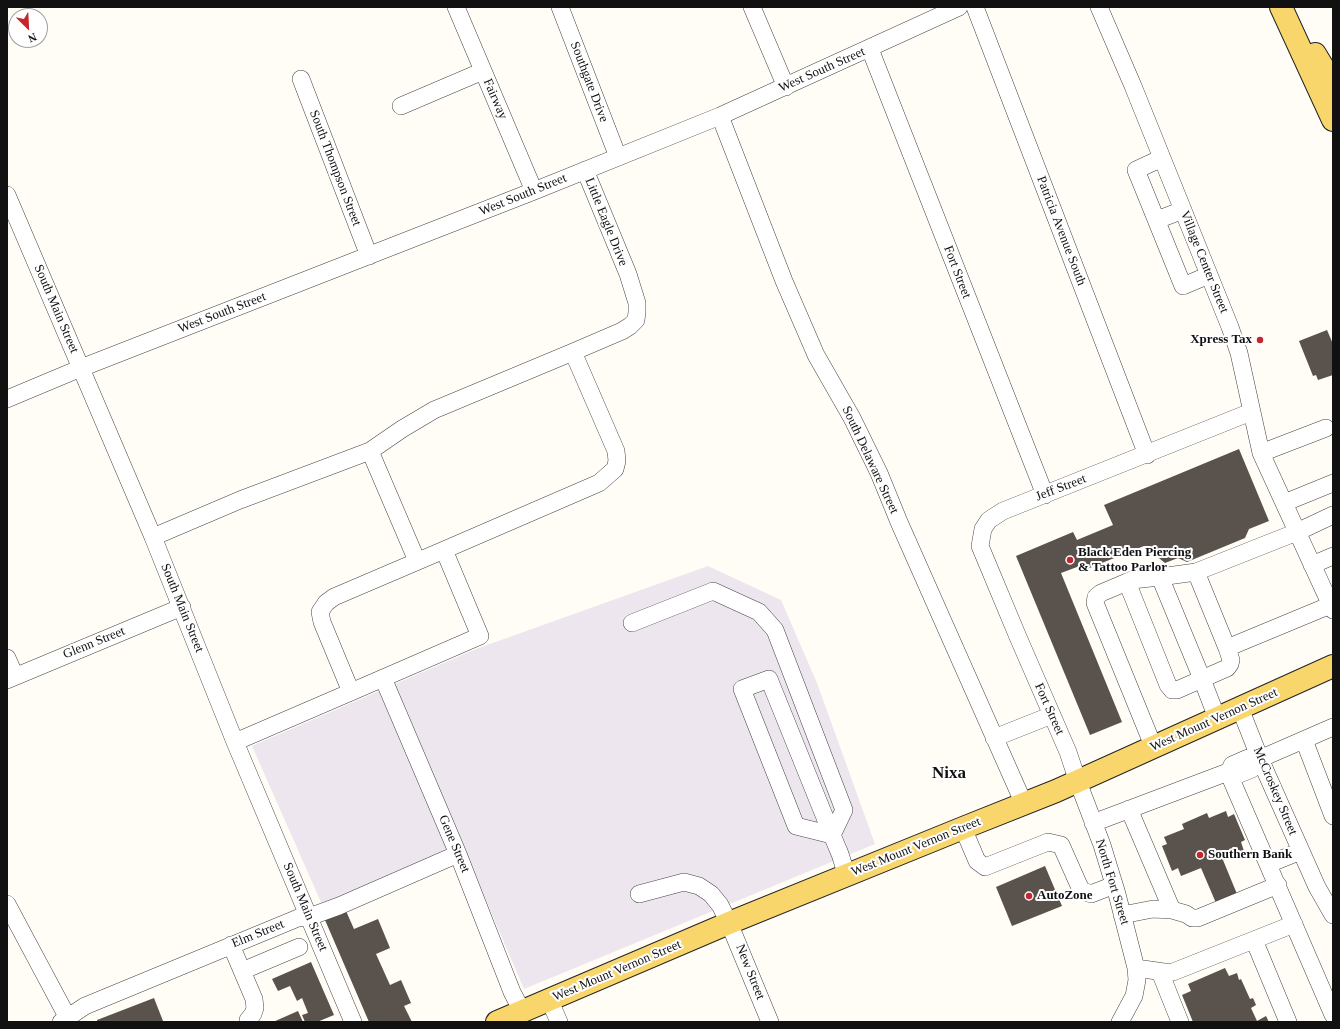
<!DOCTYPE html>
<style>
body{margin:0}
#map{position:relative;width:1340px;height:1029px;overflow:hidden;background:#fffdf5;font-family:"Times New Roman",serif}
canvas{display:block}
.frame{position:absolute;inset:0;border:8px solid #111;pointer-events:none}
.north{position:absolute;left:8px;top:8px;width:40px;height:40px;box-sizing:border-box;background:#fff;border:1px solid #a0a0a0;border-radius:50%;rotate:156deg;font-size:11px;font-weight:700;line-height:16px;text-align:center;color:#111}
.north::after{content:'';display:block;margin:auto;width:14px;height:18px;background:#c4262e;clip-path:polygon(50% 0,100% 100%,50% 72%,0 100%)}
</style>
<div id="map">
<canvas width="1340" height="1029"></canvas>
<div class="frame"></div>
<div class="north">N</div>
</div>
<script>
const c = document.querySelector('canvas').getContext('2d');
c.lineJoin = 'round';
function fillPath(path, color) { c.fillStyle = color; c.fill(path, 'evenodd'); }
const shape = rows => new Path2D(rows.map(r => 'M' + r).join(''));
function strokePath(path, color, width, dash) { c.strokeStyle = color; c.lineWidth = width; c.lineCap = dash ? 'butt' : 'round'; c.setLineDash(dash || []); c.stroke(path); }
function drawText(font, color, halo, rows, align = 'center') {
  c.font = font + ' "Times New Roman",serif'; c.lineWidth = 4; c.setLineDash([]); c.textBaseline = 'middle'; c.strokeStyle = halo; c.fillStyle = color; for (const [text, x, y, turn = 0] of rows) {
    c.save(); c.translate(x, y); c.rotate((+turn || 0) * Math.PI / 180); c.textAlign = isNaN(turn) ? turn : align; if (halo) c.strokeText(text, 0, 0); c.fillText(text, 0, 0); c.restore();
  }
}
fillPath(shape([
 [708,566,781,600,817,683,875,844,524,989,464,849,324,909,252,746,476,649]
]), '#eee6ef');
fillPath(shape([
 [1327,330,1333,344,1333,375,1318,380,1316,375,1313,376,1299,341],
 [1239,449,1269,521,1249,529,1245,538,1187,562,1178,558,1165,563,1144,546,1087,569,1085,564,1061,573,1122,722,1090,735,1016,556,1073,532,1077,540,1113,525,1104,505],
 [1226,811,1228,817,1234,814,1245,840,1241,842,1244,851,1223,860,1237,894,1216,903,1201,868,1181,876,1178,868,1172,871,1162,846,1167,844,1164,837,1184,829,1182,824,1207,813,1209,818],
 [1045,866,1062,906,1012,926,996,887],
 [346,911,354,929,378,919,390,948,376,954,390,985,401,980,411,1003,404,1006,412,1022,369,1022,325,920],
 [311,962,334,1015,317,1022,305,1022,302,1015,308,1013,302,998,297,1001,290,986,278,991,272,979],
 [1225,968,1229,976,1237,973,1239,980,1241,979,1250,999,1253,998,1256,1005,1251,1008,1257,1021,1266,1016,1269,1022,1193,1022,1182,995,1191,991,1188,984],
 [154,998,163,1021,97,1022,97,1020],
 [298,1011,303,1022,273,1022]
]), '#5a524d');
const minor = shape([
 [456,7,534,191],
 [560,7,618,157],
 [752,7,786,87],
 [975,7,1147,455],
 [1099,7,1133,86,1230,327,1239,353,1261,453,1333,610],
 [870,49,1045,495],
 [301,79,369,256],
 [401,106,483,71],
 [720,116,784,281,816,355,852,418,879,473,899,522,1024,804],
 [1162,158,1136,170,1183,286,1209,275],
 [7,195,153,537,235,742,353,1022],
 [1157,220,1183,210],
 [7,399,81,368,534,191,720,116,959,7],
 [370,451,417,561],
 [1261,453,1326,428],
 [1284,503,1333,483],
 [1333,515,1297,532,1196,572,1227,648,1333,604],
 [153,537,240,500,370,451,402,429,434,410,573,352],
 [1312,565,1333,556],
 [1160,577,1196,572],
 [1127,582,1132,580,1160,577,1202,679,1227,668,1230,664,1231,660,1227,648],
 [632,623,713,591,759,612,775,630,844,810,832,835],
 [7,658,15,676],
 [383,678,458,854,512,992,522,1011],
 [7,680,182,607],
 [351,692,480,636,444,550,599,483,615,469,617,461,616,451,573,352,622,331,630,326,636,320,637,312,637,303,628,274,585,170],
 [1240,708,1260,759,1301,851,1317,887,1333,915],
 [994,738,1052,715],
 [1304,740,1333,816],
 [235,742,351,692,322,622,320,612,326,603,334,597,444,550],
 [1154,748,1095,603,1096,597,1101,593,1127,582,1168,685,1172,690,1177,690,1202,679,1217,718],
 [1255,761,1333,727],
 [1228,772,1333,1015],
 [1129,809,1172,910],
 [1093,823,1228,772,1230,770,1232,765,1248,758,1255,761,1252,769,1237,775,1230,770],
 [963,828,977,861,985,867,1048,842,1061,845,1081,890,1091,894,1114,885],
 [832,835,796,826,742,689,769,679,832,835,840,854,847,876],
 [1269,864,1301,851],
 [639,894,684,882,699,886,711,894,720,905,729,923,770,1022],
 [7,904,70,1022],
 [1122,915,1153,909,1172,910,1186,914,1192,918,1198,918,1278,885],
 [1254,940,1288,1022],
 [231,945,254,999,255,1008,253,1014,248,1020,248,1022],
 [1136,968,1164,972,1173,972,1294,924],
 [242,971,299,947],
 [1160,972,1180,1022],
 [549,999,559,1022],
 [61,1022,85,1006,298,918,309,917,339,906,458,854],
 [1120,1022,1134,996,1137,980,1136,968,1117,894,1102,845,1078,782,1068,752,1018,637,980,546,983,529,989,520,1003,511,1251,412]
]);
const major = shape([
 [1281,7,1333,120],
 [1315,54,1333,84],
 [497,1022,729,923,963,828,1056,791,1333,666]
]);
strokePath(minor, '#444', 18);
strokePath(major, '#222', 24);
strokePath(minor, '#fff', 17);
strokePath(major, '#f9d66b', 22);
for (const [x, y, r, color] of [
 [1260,340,4,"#c4262e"],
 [1070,560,4,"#c4262e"],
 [1200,855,4,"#c4262e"],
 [1029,896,4,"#c4262e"]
]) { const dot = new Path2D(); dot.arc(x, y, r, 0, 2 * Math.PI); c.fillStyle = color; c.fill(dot); strokePath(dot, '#fff', 1.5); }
drawText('13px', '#111', '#fff', [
 ["West South Street",822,70,-24],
 ["Southgate Drive",589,82,69],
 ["Fairway",495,99,67],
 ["South Thompson Street",335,168,69],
 ["West South Street",523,195,-22],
 ["Little Eagle Drive",606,222,68],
 ["Patricia Avenue South",1061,231,69],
 ["Village Center Street",1204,262,68],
 ["Fort Street",957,272,69],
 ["South Main Street",56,309,67],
 ["West South Street",222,313,-21],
 ["South Delaware Street",870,460,65],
 ["Jeff Street",1061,488,-21],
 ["South Main Street",182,608,68],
 ["Glenn Street",94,643,-22],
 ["Fort Street",1049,709,66],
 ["West Mount Vernon Street",1214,720,-24],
 ["McCroskey Street",1275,791,67],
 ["Gene Street",454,844,67],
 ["West Mount Vernon Street",916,847,-22],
 ["North Fort Street",1112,882,73],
 ["South Main Street",305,907,67],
 ["Elm Street",258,934,-22],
 ["West Mount Vernon Street",617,971,-23],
 ["New Street",750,972,68]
]);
drawText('bold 13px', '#111', '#fff', [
 ["Xpress Tax",1252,340,"right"],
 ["Black Eden Piercing",1078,553],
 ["& Tattoo Parlor",1078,568],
 ["Southern Bank",1208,855],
 ["AutoZone",1037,896]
], 'left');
drawText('bold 17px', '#111', '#fff', [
 ["Nixa",949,774]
]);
</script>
